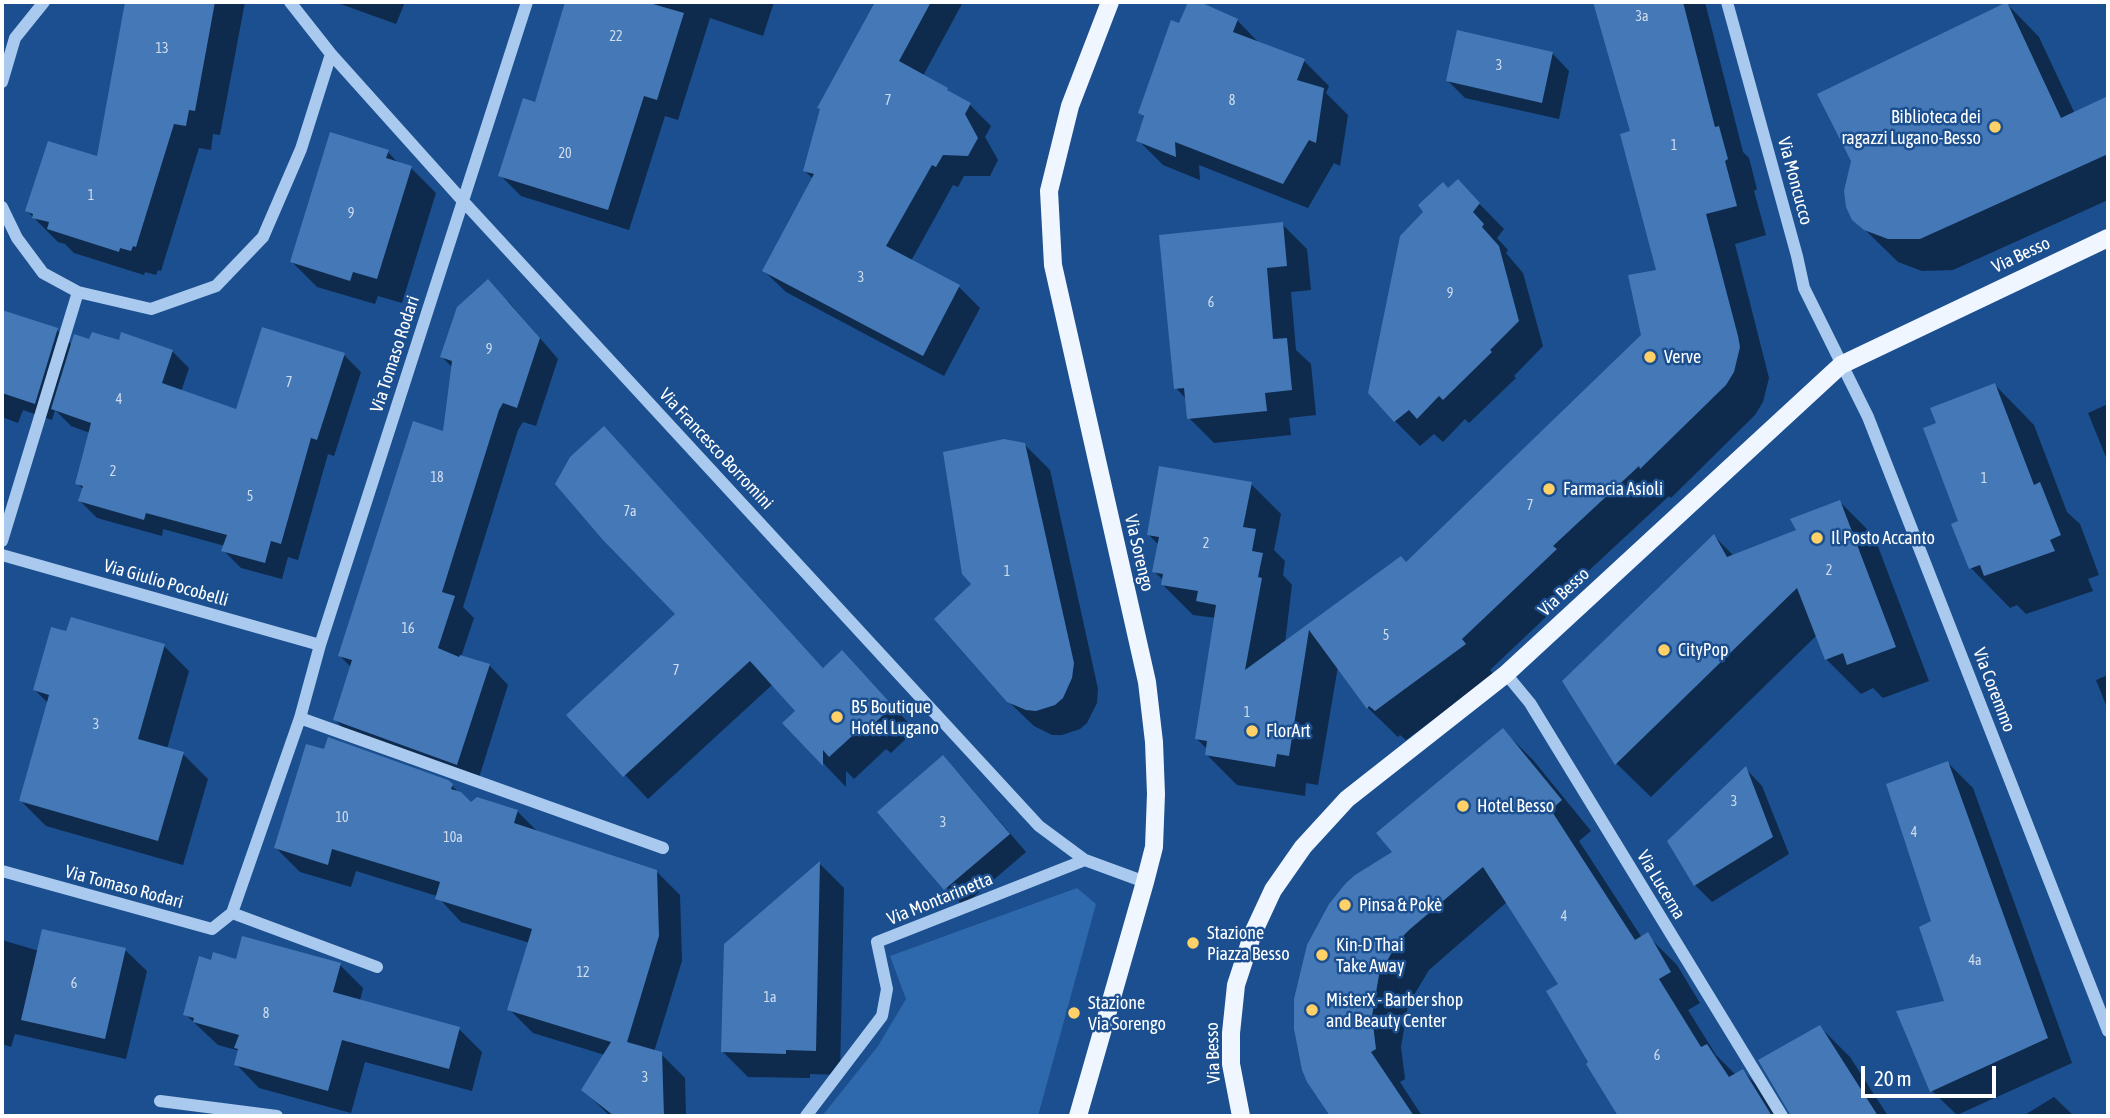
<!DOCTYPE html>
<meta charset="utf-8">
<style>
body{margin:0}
#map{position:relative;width:2110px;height:1118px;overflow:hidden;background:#1b4f8f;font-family:"Asap Condensed",sans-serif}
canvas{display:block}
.frame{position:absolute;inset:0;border:4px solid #fff;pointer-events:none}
.scale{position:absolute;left:1861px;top:1066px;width:135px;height:32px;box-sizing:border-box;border:4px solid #fff;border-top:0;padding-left:9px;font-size:21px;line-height:24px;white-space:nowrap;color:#fff;-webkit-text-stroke:5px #1b4f8f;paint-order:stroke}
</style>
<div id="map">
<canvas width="2110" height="1118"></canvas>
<div class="frame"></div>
<div class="scale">20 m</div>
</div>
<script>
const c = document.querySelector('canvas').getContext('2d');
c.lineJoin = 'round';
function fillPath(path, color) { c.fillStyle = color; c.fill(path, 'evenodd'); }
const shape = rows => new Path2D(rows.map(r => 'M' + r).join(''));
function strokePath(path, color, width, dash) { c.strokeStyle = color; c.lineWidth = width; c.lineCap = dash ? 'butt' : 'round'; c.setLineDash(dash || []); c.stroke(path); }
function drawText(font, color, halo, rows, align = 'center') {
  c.font = font + ' "Asap Condensed",sans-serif'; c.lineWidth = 5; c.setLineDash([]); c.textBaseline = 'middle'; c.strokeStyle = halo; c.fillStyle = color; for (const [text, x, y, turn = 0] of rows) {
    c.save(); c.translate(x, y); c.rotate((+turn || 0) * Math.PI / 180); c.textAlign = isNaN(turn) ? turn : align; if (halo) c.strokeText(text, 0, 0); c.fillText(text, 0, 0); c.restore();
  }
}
fillPath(shape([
 [1077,888,1096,904,1038,1116,822,1116,878,1046,906,999,890,956]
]), '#2e69ad');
fillPath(shape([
 [127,2,245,2,220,135,213,134,211,150,199,148,161,271,158,270,156,275,145,272,144,275,74,253,65,244,58,242,27,211,98,158],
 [335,2,405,2,396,24],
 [567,2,774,2,763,36,710,18,678,120,665,116,629,230,521,196,500,175,536,104],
 [877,2,963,2,923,76,970,105,991,126,985,137,998,160,990,176,964,176,958,187,953,185,911,261,959,287,980,308,944,376,786,292,764,271,813,179,805,171,845,63],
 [1190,2,1195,2,1237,20,1260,44,1304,61,1329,86,1326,93,1348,115,1340,166,1334,163,1308,208,1199,165,1200,180,1163,165,1138,140,1145,118,1140,113],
 [1596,2,1705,2,1743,152,1749,158,1757,189,1754,191,1766,235,1735,244,1769,378,1763,402,1755,415,1671,498,1669,496,1582,577,1585,580,1490,670,1494,675,1406,740,1400,735,1398,737,1368,708,1338,666,1318,785,1306,783,1305,796,1237,785,1207,755,1208,750,1197,739,1216,618,1193,615,1163,585,1164,581,1154,571,1159,545,1149,535,1251,484,1281,514,1274,550,1285,561,1283,575,1292,585,1285,643,1407,563,1643,335,1658,271,1632,132],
 [2007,4,2039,37,2075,114,2108,98,2108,200,1953,270,1922,271,1898,262,1854,219],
 [1552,53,1569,71,1559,119,1465,98,1448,81],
 [388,152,400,165,411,168,436,193,402,303,378,296,375,304,317,287,292,262],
 [1458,182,1504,229,1497,238,1508,250,1506,253,1523,273,1543,346,1514,376,1516,378,1469,423,1465,419,1443,442,1434,434,1420,446,1395,421,1449,190],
 [1282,224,1307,249,1311,290,1291,292,1296,350,1311,364,1316,415,1289,418,1291,435,1214,443,1189,418,1187,400,1176,388],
 [508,301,558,359,536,426,523,422,518,430,463,607,474,618,461,657,489,665,508,685,477,784,355,740,335,720,351,667,340,656,445,433,453,368,442,357],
 [2,311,57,330,73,346,90,341,120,342,172,351,189,368,181,392,237,411,344,355,361,372,334,456,328,454,298,560,288,557,282,579,241,568,223,550,225,546,163,529,162,536,97,518,80,501,83,489,77,483,90,433,71,426,55,410,52,420,23,410,18,423,2,417],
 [1995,385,2034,425,2067,512,2080,524,2099,575,2088,579,2093,591,2026,614,2017,605,2010,608,1971,568,1938,424],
 [2108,404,2108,462,2088,413],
 [1024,444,1050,470,1098,689,1097,703,1087,723,1080,729,1062,735,1052,735,1034,726,1008,701,974,585],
 [627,452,824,669,865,676,915,730,891,753,886,749,854,779,846,771,846,787,785,723,797,711,773,684,648,799,568,715,677,614],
 [1840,502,1874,536,1929,681,1883,698,1873,688,1861,694,1826,659,1817,635,1651,797,1617,764,1565,681,1714,536,1734,556,1798,531],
 [164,646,189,671,167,749,183,754,208,779,183,865,46,826,21,801,48,703,35,690],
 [2108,675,2108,710,2096,680],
 [1503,730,1533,760,1591,831,1579,841,1642,938,1647,935,1677,965,1700,1003,1688,1010,1716,1055,1736,1075,1743,1071,1772,1101,1782,1116,1621,1116,1588,1064,1591,1063,1560,984,1507,902,1429,970,1408,1005,1401,1047,1405,1079,1400,1082,1420,1113,1426,1116,1333,1116,1309,1081,1395,853],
 [1948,763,1973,788,2072,1063,1957,1115,1932,1091,1947,1002,1933,922],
 [1746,769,1762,786,1789,854,1712,902,1695,885],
 [960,775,1026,852,963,906,879,812],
 [448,782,471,804,517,811,539,833,656,871,680,895,682,961,654,1052,661,1054,685,1078,686,1116,610,1116,583,1090,605,1055,533,1033,509,1009,530,943,461,922,437,896,356,871,351,887,300,872,276,848],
 [820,864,844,888,840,1075,810,1074,810,1078,748,1077,723,1052,726,945],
 [2,940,39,951,125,950,147,971,126,1059,15,1034,11,1047,2,1044],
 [237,961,340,965,363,988,360,1001,459,1029,482,1052,472,1091,365,1062,351,1113,259,1088,236,1064,240,1051,218,1045,185,1014,212,962],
 [1820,1027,1850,1057,1888,1116,1792,1116],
 [2054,1097,2074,1116,2023,1116]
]), '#0007');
fillPath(shape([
 [125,2,215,2,195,111,189,110,186,126,174,124,136,247,133,246,131,251,120,248,119,252,47,229,49,222,32,218,33,214,25,211,48,141,97,156],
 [565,2,646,2,684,13,657,100,644,96,608,210,498,176,523,98,535,102],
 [875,2,931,2,899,61,948,88,947,90,971,103,965,114,978,138,968,156,943,155,936,167,932,165,886,246,960,285,923,356,762,271,814,174,803,171,820,109,817,108],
 [1188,2,1200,2,1238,19,1233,32,1305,59,1297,80,1324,88,1316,143,1309,140,1283,184,1175,142,1176,157,1136,141,1144,116,1138,113,1171,20,1179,23],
 [1593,2,1683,2,1715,127,1719,126,1728,159,1725,161,1737,206,1706,214,1738,336,1740,347,1734,372,1726,385,1640,469,1639,466,1553,546,1557,549,1462,639,1466,644,1375,711,1369,706,1367,709,1309,630,1289,756,1277,754,1275,767,1205,755,1207,741,1195,739,1216,605,1196,601,1198,591,1161,585,1163,574,1152,572,1159,537,1147,535,1159,466,1252,482,1243,527,1256,529,1252,551,1263,553,1258,577,1262,578,1245,670,1401,556,1406,562,1641,335,1628,275,1656,270,1620,134,1630,131],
 [2007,2,2061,118,2108,96,2108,154,1920,239,1888,239,1864,230,1852,220,1846,207,1844,191,1851,161,1817,94],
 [1457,30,1553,52,1542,103,1446,81],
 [330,132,389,150,386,158,412,166,377,279,353,272,350,281,290,262],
 [1458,179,1480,203,1473,212,1484,224,1482,227,1499,246,1519,321,1490,350,1492,352,1443,400,1439,396,1417,419,1409,410,1394,422,1368,393,1400,236,1423,212,1418,205,1443,182,1448,188],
 [1283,222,1287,266,1267,268,1273,339,1287,338,1292,390,1265,393,1267,411,1187,419,1184,388,1174,389,1159,235],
 [488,279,540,338,517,408,503,403,499,410,442,592,455,596,438,648,459,657,460,655,490,664,457,765,333,720,352,660,338,656,413,421,443,431,452,361,440,357,457,307],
 [2,310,58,328,35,404,2,393],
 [262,327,345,353,317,440,311,438,281,544,271,541,265,563,221,551,227,535,146,513,144,520,78,501,83,486,75,484,91,423,51,409,74,334,89,339,92,332,119,340,121,332,173,350,162,383,236,409],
 [1995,383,2034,485,2040,482,2061,535,2050,540,2055,551,1984,576,1980,565,1969,569,1951,524,1958,521,1923,428,1936,423,1930,408],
 [604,426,823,668,842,650,893,706,866,731,862,727,829,757,823,750,823,766,782,723,795,711,750,661,623,777,566,715,675,614,603,540,555,484,570,457],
 [1004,439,1025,443,1074,663,1072,678,1063,698,1055,705,1036,711,1026,710,1007,702,934,619,971,584,962,574,943,452],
 [1840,500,1896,647,1847,665,1843,653,1825,660,1797,588,1615,765,1562,681,1714,534,1727,557,1796,530,1790,519],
 [71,617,165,644,138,739,184,752,158,841,19,801,49,695,33,690,51,627,66,631],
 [1503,728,1562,800,1551,810,1635,940,1648,932,1671,972,1659,979,1701,1047,1707,1044,1729,1077,1743,1069,1772,1116,1618,1116,1586,1064,1588,1062,1546,991,1558,984,1483,867,1409,930,1399,940,1379,975,1372,1016,1376,1049,1371,1052,1414,1116,1330,1116,1307,1082,1302,1070,1294,1029,1294,999,1307,945,1329,904,1346,883,1355,875,1392,852,1376,833],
 [328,737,448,780,453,784,451,789,461,792,471,802,477,797,518,810,514,823,657,870,659,936,627,1042,662,1052,664,1116,614,1116,581,1090,611,1042,507,1010,532,929,435,899,440,882,332,849,328,865,274,848,306,744,324,749],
 [943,755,1010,834,944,890,877,812],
 [1948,761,2048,1038,1930,1092,1896,1011,1944,1001,1919,927,1931,921,1886,784],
 [1746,766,1773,837,1694,886,1667,841],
 [820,861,816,1051,786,1050,786,1054,721,1052,724,944],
 [42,929,126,948,105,1039,21,1020],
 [242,936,341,963,333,992,460,1027,449,1069,342,1040,328,1091,234,1065,238,1049,234,1048,239,1035,193,1022,194,1018,183,1015,199,956,211,960,213,952,236,959],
 [1820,1025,1878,1116,1791,1116,1758,1060]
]), '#4478b7');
strokePath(shape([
 [290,2,331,54,462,200,1039,826,1085,860,1145,882],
 [1727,2,1797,256,1804,288,1868,417,2108,1031],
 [2,82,15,38,44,2],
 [2,207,17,238,43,273,78,292,151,309,216,286,263,237,301,149,331,54],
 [2,541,78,292],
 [2,555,320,645],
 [1506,674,1530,703,1782,1116],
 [300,718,663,848],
 [2,871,212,929,232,913,300,718,320,645,527,2],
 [232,913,377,967],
 [160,1101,277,1116],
 [806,1116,882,1016,887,989,877,942,1085,860]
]), '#a9c9ee', 12);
strokePath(shape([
 [1078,1116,1145,882,1154,847,1156,794,1154,742,1147,682,1053,265,1049,191,1070,106,1110,2],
 [1241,1116,1231,1064,1231,1033,1236,985,1253,933,1273,890,1303,847,1347,799,1506,674,1841,365,2108,238]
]), '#f0f6ff', 18);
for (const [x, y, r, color] of [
 [1995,127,7,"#ffd166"],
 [1650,357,7,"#ffd166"],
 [1549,489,7,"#ffd166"],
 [1817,538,7,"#ffd166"],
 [1664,650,7,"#ffd166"],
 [837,717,7,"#ffd166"],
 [1252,731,7,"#ffd166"],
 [1463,806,7,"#ffd166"],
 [1345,905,7,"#ffd166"],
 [1193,943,7,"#ffd166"],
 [1322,955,7,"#ffd166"],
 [1312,1010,7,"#ffd166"],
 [1074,1013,7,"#ffd166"]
]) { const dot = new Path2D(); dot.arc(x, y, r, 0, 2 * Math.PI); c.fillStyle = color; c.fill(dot); strokePath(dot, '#1b4f8f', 2.5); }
drawText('14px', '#d0dded', null, [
 ["3a",1642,17],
 ["22",616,37],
 ["13",162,49],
 ["3",1499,66],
 ["7",888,101],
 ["8",1232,101],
 ["1",1674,146],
 ["20",565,154],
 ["1",91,196],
 ["9",351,214],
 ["3",861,278],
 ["9",1450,294],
 ["6",1211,303],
 ["9",489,350],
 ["7",289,383],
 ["4",119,400],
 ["2",113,472],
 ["18",437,478],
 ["1",1984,479],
 ["5",250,497],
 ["7",1530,506],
 ["7a",630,512],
 ["2",1206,544],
 ["2",1829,571],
 ["1",1007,572],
 ["16",408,629],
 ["5",1386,636],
 ["7",676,671],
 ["1",1247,713],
 ["3",96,725],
 ["3",1734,802],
 ["10",342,818],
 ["3",943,823],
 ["4",1914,833],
 ["10a",453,838],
 ["4",1564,917],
 ["4a",1975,961],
 ["12",583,973],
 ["6",74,984],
 ["1a",770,998],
 ["8",266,1014],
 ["6",1657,1056],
 ["3",645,1078]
]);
drawText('18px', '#fff', '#1b4f8f', [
 ["Biblioteca dei",1981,117,"right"],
 ["ragazzi Lugano-Besso",1981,138,"right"],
 ["Verve",1664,357],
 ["Farmacia Asioli",1563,489],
 ["Il Posto Accanto",1831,538],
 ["CityPop",1678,650],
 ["B5 Boutique",851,707],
 ["Hotel Lugano",851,728],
 ["FlorArt",1266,731],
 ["Hotel Besso",1477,806],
 ["Pinsa & Pokè",1359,905],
 ["Stazione",1207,933],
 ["Piazza Besso",1207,954],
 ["Kin-D Thai",1336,945],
 ["Take Away",1336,966],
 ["MisterX - Barber shop",1326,1000],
 ["and Beauty Center",1326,1021],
 ["Stazione",1088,1003],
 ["Via Sorengo",1088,1024]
], 'left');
drawText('18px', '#fff', '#1b4f8f', [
 ["Via Moncucco",1795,181,75],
 ["Via Besso",2021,255,-25],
 ["Via Tomaso Rodari",395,354,-72],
 ["Via Francesco Borromini",716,449,47],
 ["Via Sorengo",1139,553,77],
 ["Via Giulio Pocobelli",166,583,16],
 ["Via Besso",1564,592,-43],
 ["Via Coremmo",1994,690,69],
 ["Via Lucerna",1661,885,59],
 ["Via Tomaso Rodari",124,887,15],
 ["Via Montarinetta",940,899,-22],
 ["Via Besso",1213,1053,-92]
]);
</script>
